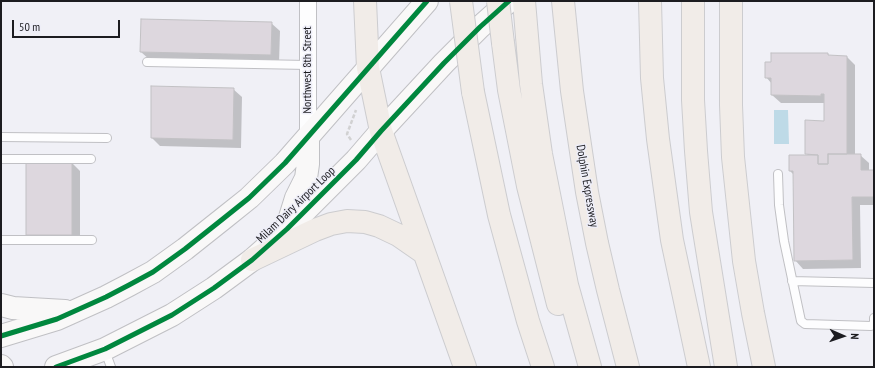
<!DOCTYPE html>
<style>
body{margin:0}
#map{position:relative;width:875px;height:368px;overflow:hidden;background:#f0f0f6;font-family:"PT Sans Narrow",sans-serif}
canvas{display:block}
.frame{position:absolute;inset:0;border:2px solid #1c1c20;pointer-events:none}
.north{position:absolute;left:823px;top:316px;width:40px;height:40px;-webkit-text-stroke:3px #eeeef8;paint-order:stroke;rotate:92deg;font-size:11px;font-weight:700;line-height:16px;text-align:center;color:#1c1c20}
.north::after{content:'';display:block;margin:auto;width:14px;height:18px;background:#1c1c20;clip-path:polygon(50% 0,100% 100%,50% 72%,0 100%)}
.scale{position:absolute;left:12px;top:20px;width:108px;height:18px;box-sizing:border-box;border:2px solid #1c1c20;border-top:0;padding-left:5px;font-size:12px;line-height:14px;white-space:nowrap;color:#1c1c20;-webkit-text-stroke:3px #eeeef8;paint-order:stroke}
</style>
<div id="map">
<canvas width="875" height="368"></canvas>
<div class="frame"></div>
<div class="north">N</div>
<div class="scale">50 m</div>
</div>
<script>
const c = document.querySelector('canvas').getContext('2d');
c.lineJoin = 'round';
function fillPath(path, color) { c.fillStyle = color; c.fill(path, 'evenodd'); }
const shape = rows => new Path2D(rows.map(r => 'M' + r).join(''));
function strokePath(path, color, width, dash) { c.strokeStyle = color; c.lineWidth = width; c.lineCap = dash ? 'butt' : 'round'; c.setLineDash(dash || []); c.stroke(path); }
function drawText(font, color, halo, rows, align = 'center') {
  c.font = font + ' "PT Sans Narrow",sans-serif'; c.lineWidth = 3; c.setLineDash([]); c.textBaseline = 'middle'; c.strokeStyle = halo; c.fillStyle = color; for (const [text, x, y, turn = 0] of rows) {
    c.save(); c.translate(x, y); c.rotate((+turn || 0) * Math.PI / 180); c.textAlign = isNaN(turn) ? turn : align; if (halo) c.strokeText(text, 0, 0); c.fillText(text, 0, 0); c.restore();
  }
}
fillPath(shape([
 [774,110,788,110,789,144,774,144]
]), '#bedae7');
fillPath(shape([
 [142,20,271,23,280,31,279,63,150,60,141,52],
 [828,54,830,57,847,57,855,65,855,155,860,155,869,163,869,171,874,171,874,205,860,205,861,268,803,269,795,260,794,175,790,171,809,156,806,153,825,122,825,103,781,103,772,95,772,84,766,77,772,63],
 [233,89,242,97,241,148,160,146,152,138],
 [72,163,80,171,80,243,36,242,27,234]
]), '#0003');
const building = shape([
 [141,19,272,22,271,55,140,52,141,19],
 [771,53,828,53,828,55,847,56,847,154,828,154,828,164,818,164,818,155,805,154,805,120,824,121,824,94,821,94,821,96,771,95,771,78,765,78,765,62,771,62,771,53],
 [151,86,234,88,233,140,151,138,151,86],
 [828,154,861,154,861,170,874,170,874,197,852,197,853,260,794,261,793,171,789,171,789,155,818,155,818,164,828,164,828,154],
 [26,161,72,162,72,235,26,235,26,161]
]);
fillPath(building, '#ddd7de');
strokePath(building, '#c2c1c4', 1);
const service = shape([
 [147,62,308,65],
 [1,137,107,138],
 [1,159,91,159],
 [778,174,779,205,784,241,801,321,805,324,871,326,874,323,874,318],
 [1,240,92,240],
 [792,281,874,283],
 [105,351,111,367]
]);
const minor = shape([
 [308,1,308,138]
]);
const secondary = shape([
 [287,227,296,198,306,178,308,164,308,138],
 [1,305,13,308,65,311],
 [1,336,57,319,106,297,129,285,153,272,185,249,224,218,249,198,285,163,427,1],
 [1,366,2,367],
 [56,367,105,349,172,315,214,288,252,260,287,229,356,160,381,131,444,63,480,27,509,1]
]);
const motorway = shape([
 [365,1,368,68,381,131,465,367],
 [524,1,531,84,541,154,567,285,590,367],
 [563,1,572,91,587,192,597,243,608,290,628,367],
 [650,1,652,78,658,139,672,240,699,367],
 [693,1,693,100,696,151,701,212,726,367],
 [731,1,731,105,733,157,744,261,753,313,764,367],
 [503,43,509,90,528,186,558,304],
 [473,92,499,215,528,321,543,367],
 [252,260,315,230,331,224,347,221,365,222,379,226,398,235,424,253]
]);
strokePath(service, '#c0c0c4', 10);
strokePath(minor, '#c0c0c4', 18);
strokePath(secondary, '#c0c0c4', 24);
strokePath(motorway, '#cccccf', 24);
strokePath(shape([
 [351,140,347,134,356,110]
]), '#d1d1d2', 2.5, [4, 2]);
strokePath(service, '#fdfdfe', 8);
strokePath(minor, '#fdfdfe', 16);
strokePath(secondary, '#f9f8f8', 22);
strokePath(motorway, '#f1ece8', 22);
const motorwayBridge = shape([
 [461,1,473,92],
 [498,1,503,43]
]);
strokePath(motorwayBridge, '#cccccf', 24, []);
strokePath(motorwayBridge, '#f1ece8', 22);
strokePath(shape([
 [1,336,57,319,106,297,129,285,153,272,185,249,224,218,249,198,285,163,427,1],
 [56,367,105,349,172,315,214,288,252,260,287,229,356,160,381,131,444,63,480,27,509,1]
]), '#00873e', 5);
drawText('12px', '#1c1c20', '#eeeef8', [
 ["Northwest 8th Street",308,70,-90],
 ["Dolphin Expressway",587,186,80],
 ["Milam Dairy Airport Loop",296,205,-44]
]);
</script>
